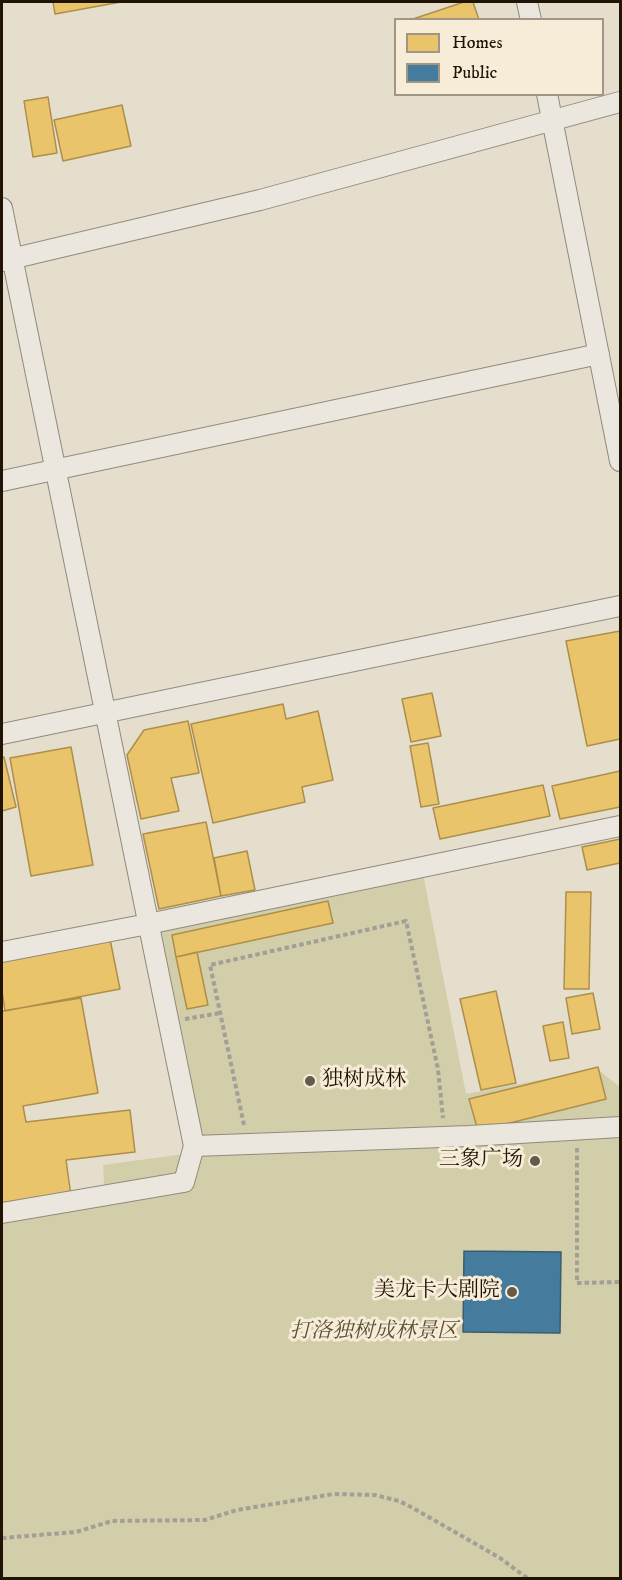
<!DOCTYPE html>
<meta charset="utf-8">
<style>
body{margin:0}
#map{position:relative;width:622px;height:1580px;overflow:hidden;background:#e6decc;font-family:"IM FELL DW Pica",serif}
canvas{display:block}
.frame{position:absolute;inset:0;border:3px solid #211404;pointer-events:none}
.legend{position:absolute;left:394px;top:18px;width:210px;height:78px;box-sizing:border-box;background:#f6ecd7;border:2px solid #a19683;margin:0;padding:8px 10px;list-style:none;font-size:18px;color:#211404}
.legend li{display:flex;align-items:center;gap:12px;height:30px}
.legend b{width:30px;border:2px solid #a19683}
</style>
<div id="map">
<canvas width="622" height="1580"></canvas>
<div class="frame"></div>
<ul class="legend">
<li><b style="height:16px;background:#e9c46a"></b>Homes</li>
<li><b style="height:16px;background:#457b9d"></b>Public</li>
</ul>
</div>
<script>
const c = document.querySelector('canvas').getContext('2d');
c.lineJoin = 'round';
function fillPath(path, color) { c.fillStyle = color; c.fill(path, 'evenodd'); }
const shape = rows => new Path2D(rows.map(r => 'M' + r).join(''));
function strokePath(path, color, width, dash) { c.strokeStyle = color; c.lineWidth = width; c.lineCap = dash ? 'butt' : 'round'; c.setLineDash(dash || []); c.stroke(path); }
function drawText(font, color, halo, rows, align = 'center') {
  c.font = font + ' "IM FELL DW Pica","Noto Serif SC",serif'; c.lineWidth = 6; c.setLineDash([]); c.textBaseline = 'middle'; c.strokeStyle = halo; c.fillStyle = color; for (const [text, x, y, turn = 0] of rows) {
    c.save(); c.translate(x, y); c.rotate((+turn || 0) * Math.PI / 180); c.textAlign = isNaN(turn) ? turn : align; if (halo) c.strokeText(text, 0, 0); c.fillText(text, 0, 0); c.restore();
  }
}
fillPath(shape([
 [423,874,466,1094,597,1069,620,1087,620,1578,2,1578,2,1220,105,1205,103,1165,206,1151,157,930]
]), '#d2ceaa');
const homes = shape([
 [53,2,121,2,55,14,53,2],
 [464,2,473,2,479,20,410,20,464,2],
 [48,97,57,153,33,157,24,101,48,97],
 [122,105,131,146,63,161,54,120,122,105],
 [620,631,620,739,587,746,566,641,620,631],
 [432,693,441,736,411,742,402,699,432,693],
 [283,704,286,719,318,711,333,780,302,787,305,802,213,823,191,724,283,704],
 [188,721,199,773,171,778,179,811,141,819,127,755,144,730,188,721],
 [428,743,439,804,421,807,410,746,428,743],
 [71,747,93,865,31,876,10,758,71,747],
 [2,757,4,757,16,807,2,811,2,757],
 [620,771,620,807,560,819,552,786,620,771],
 [543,785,550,816,440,839,433,808,543,785],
 [206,822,221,896,159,909,143,834,206,822],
 [620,839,620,863,587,870,582,847,620,839],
 [247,851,255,890,221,896,214,858,247,851],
 [566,892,591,892,589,989,564,989,566,892],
 [328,901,333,923,176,957,172,935,328,901],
 [110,939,120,989,5,1011,2,991,2,959,110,939],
 [197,952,208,1005,187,1009,176,957,197,952],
 [496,991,516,1083,481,1090,460,999,496,991],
 [593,993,600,1029,572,1034,566,998,593,993],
 [81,998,98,1093,23,1106,26,1122,130,1110,135,1152,66,1160,72,1203,2,1212,2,1011,81,998],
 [563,1022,569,1058,550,1061,543,1026,563,1022],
 [598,1067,606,1099,478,1131,469,1099,598,1067]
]);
fillPath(homes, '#e9c46a');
strokePath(homes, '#ad8f4b', 1.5);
const public = shape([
 [464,1251,561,1252,560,1333,463,1332,464,1251]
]);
fillPath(public, '#457b9d');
strokePath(public, '#3a5c6f', 1.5);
const minor = shape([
 [527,2,531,20],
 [547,94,620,461],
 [2,208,194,1146,184,1182,2,1213],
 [2,261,260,200,620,102],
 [2,481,599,354],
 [2,734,620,606],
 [2,952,148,924,620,826],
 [194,1146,469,1136,620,1127]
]);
strokePath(minor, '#908a7e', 22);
strokePath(shape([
 [185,1019,220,1013],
 [244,1125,210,965,406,921,438,1069,443,1118],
 [577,1148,577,1283,620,1282],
 [2,1538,76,1532,112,1521,205,1520,237,1510,334,1494,375,1495,399,1501,413,1508,500,1558,527,1578]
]), '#a39e96', 4, [4.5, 3]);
strokePath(minor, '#ebe6de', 20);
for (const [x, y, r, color] of [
 [310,1081,6,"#665b4a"],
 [535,1161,6,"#665b4a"],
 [512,1292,6,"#665b4a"]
]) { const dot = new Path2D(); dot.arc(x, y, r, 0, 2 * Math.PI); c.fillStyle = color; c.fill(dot); strokePath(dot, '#f6ecd7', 2); }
drawText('21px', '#211404', '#f6ecd7', [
 ["独树成林",322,1081,"left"],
 ["三象广场",523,1161],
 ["美龙卡大剧院",500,1292]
], 'right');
drawText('italic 21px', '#595135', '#f6ecd7', [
 ["打洛独树成林景区",374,1333]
]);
</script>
